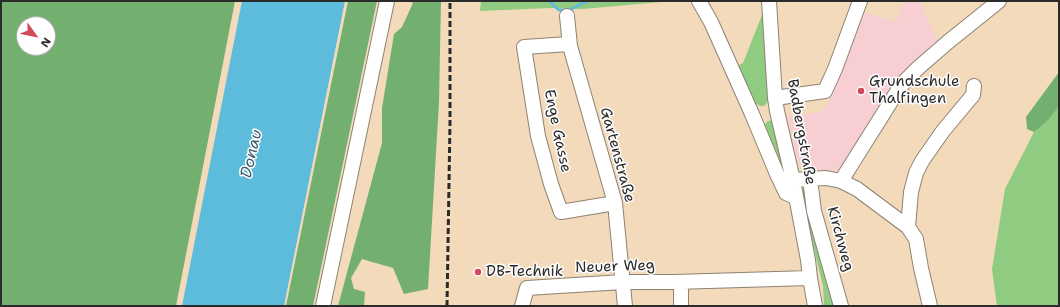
<!DOCTYPE html>
<meta charset="utf-8">
<style>
body{margin:0}
#map{position:relative;width:1060px;height:307px;overflow:hidden;background:#f2dabb;font-family:"Shantell Sans",sans-serif}
canvas{display:block}
.frame{position:absolute;inset:0;border:2px solid #2b2b2b;pointer-events:none}
.north{position:absolute;left:16px;top:16px;width:40px;height:40px;box-sizing:border-box;background:#fff;border:1px solid #aaa;border-radius:50%;rotate:123deg;font-size:11px;font-weight:700;line-height:16px;text-align:center;color:#2b2b2b}
.north::after{content:'';display:block;margin:auto;width:14px;height:18px;background:#d1495b;clip-path:polygon(50% 0,100% 100%,50% 72%,0 100%)}
</style>
<div id="map">
<canvas width="1060" height="307"></canvas>
<div class="frame"></div>
<div class="north">N</div>
</div>
<script>
const c = document.querySelector('canvas').getContext('2d');
c.lineJoin = 'round';
function fillPath(path, color) { c.fillStyle = color; c.fill(path, 'evenodd'); }
const shape = rows => new Path2D(rows.map(r => 'M' + r).join(''));
function strokePath(path, color, width, dash) { c.strokeStyle = color; c.lineWidth = width; c.lineCap = dash ? 'butt' : 'round'; c.setLineDash(dash || []); c.stroke(path); }
function drawText(font, color, halo, rows, align = 'center') {
  c.font = font + ' "Shantell Sans",sans-serif'; c.lineWidth = 3; c.setLineDash([]); c.textBaseline = 'middle'; c.strokeStyle = halo; c.fillStyle = color; for (const [text, x, y, turn = 0] of rows) {
    c.save(); c.translate(x, y); c.rotate((+turn || 0) * Math.PI / 180); c.textAlign = isNaN(turn) ? turn : align; if (halo) c.strokeText(text, 0, 0); c.fillText(text, 0, 0); c.restore();
  }
}
fillPath(shape([
 [904,1,920,1,938,42,898,80,841,171,809,169,802,167,798,162,788,116,822,112,822,108,828,103,862,11,896,22]
]), '#f7cfd3');
fillPath(shape([
 [481,1,672,1,583,9,551,8,480,11],
 [762,15,763,15,768,100,766,104,764,106,760,106,753,102,737,66,743,63],
 [1059,104,1059,306,997,306,992,269,1005,189,1034,132],
 [772,120,783,170,781,171,763,128,765,124,768,121],
 [804,190,808,191,836,306,824,306,823,286,805,212,802,192]
]), '#8fcc81');
fillPath(shape([
 [1,1,235,1,176,306,1,306],
 [24,24,48,24,48,48,24,48],
 [348,1,377,1,313,306,286,306],
 [409,1,441,1,439,102,428,289,404,294,393,268,362,259,351,278,354,289,365,292,364,306,338,306,382,143,382,108,394,34,402,27,413,3],
 [1059,72,1059,106,1048,120,1034,132,1027,129,1026,117]
]), '#73b06f');
fillPath(shape([
 [242,1,345,1,284,306,182,306]
]), '#5dbcdb');
strokePath(shape([
 [549,1,559,10,570,10,581,4,587,1]
]), '#5dbcdb', 3);
const minor = shape([
 [699,1,711,22,752,114,777,174,786,193,795,197],
 [769,1,775,98,777,111,793,180,808,260,810,278,815,306],
 [567,16,570,46,615,203,625,306],
 [569,44,524,47,538,136,551,184,561,212,615,203],
 [775,98,825,91,835,69,860,1],
 [810,179,814,211,841,306],
 [793,180,826,178,841,181,857,189,908,227,916,239,921,268,930,306],
 [841,181,895,95,904,82,918,68,948,42,999,1],
 [908,227,911,192,916,173,922,161,943,131,973,95,974,86],
 [681,282,681,306],
 [323,306,387,1],
 [522,306,527,288,623,282,674,282,810,278]
]);
strokePath(minor, '#8e8273', 16);
strokePath(minor, '#fff', 14);
strokePath(shape([
 [447,306,450,122,450,1]
]), '#2b2b2b', 3, [6, 3]);
for (const [x, y, r, color] of [
 [861,91,4,"#d1495b"],
 [478,272,4,"#d1495b"]
]) { const dot = new Path2D(); dot.arc(x, y, r, 0, 2 * Math.PI); c.fillStyle = color; c.fill(dot); strokePath(dot, '#fff', 1.5); }
drawText('15px', '#2b2b2b', '#fff', [
 ["Grundschule",869,82],
 ["Thalfingen",869,99],
 ["DB-Technik",486,272]
], 'left');
drawText('15px', '#2b2b2b', '#fff', [
 ["Enge Gasse",557,131,78],
 ["Badbergstraße",801,132,80],
 ["Gartenstraße",617,155,75],
 ["Kirchweg",840,239,75],
 ["Neuer Weg",615,267,-2]
]);
drawText('italic 16px', '#3c5e69', '#fff', [
 ["Donau",252,154,-77]
]);
</script>
